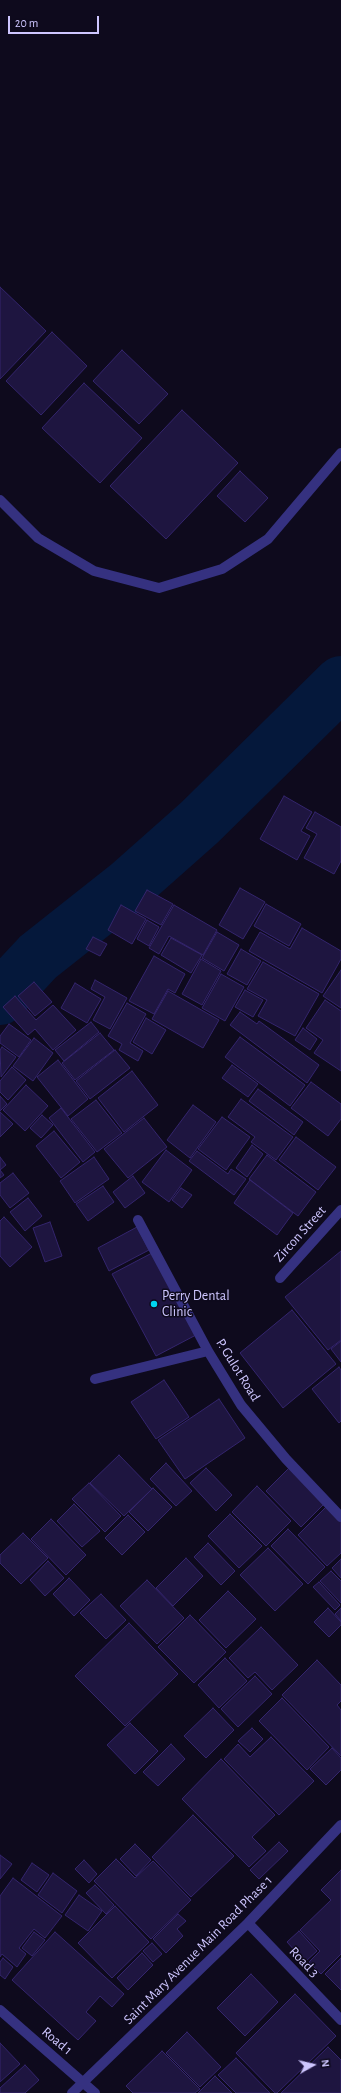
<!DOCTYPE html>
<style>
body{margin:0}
#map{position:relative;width:341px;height:2093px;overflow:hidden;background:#0e0a1d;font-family:"Alegreya Sans",sans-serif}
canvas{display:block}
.north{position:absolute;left:293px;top:2045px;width:40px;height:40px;-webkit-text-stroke:3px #0e0a1d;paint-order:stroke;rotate:82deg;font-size:11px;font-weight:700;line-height:16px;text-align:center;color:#cec6ff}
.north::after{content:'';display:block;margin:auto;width:14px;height:18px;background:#cec6ff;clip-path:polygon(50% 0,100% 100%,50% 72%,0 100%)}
.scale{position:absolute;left:8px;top:16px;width:91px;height:18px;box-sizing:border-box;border:2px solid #cec6ff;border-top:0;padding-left:5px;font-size:12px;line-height:14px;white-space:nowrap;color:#cec6ff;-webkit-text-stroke:3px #0e0a1d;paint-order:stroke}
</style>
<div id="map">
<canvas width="341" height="2093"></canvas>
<div class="north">N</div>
<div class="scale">20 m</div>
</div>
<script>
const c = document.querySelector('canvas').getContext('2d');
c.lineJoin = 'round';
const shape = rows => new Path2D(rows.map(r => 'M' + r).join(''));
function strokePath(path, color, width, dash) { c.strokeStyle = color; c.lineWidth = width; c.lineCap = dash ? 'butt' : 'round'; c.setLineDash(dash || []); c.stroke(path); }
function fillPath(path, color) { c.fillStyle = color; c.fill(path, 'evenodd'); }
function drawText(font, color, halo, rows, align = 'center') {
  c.font = font + ' "Alegreya Sans",sans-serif'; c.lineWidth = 3; c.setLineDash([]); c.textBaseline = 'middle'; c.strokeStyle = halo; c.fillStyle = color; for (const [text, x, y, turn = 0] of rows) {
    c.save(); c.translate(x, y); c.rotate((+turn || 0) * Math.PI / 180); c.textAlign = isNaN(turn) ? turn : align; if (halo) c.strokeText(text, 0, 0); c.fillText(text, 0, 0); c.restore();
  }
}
strokePath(shape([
 [0,998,38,957,129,885,200,822,341,683]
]), '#05183b', 54);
const building = shape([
 [0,287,46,331,0,379,0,287],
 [52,332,87,366,41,415,6,381,52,332],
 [122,350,168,394,139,424,93,381,122,350],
 [84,383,142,438,100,483,42,428,84,383],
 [182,410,238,463,166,539,110,486,182,410],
 [240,471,268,498,245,522,217,496,240,471],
 [284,796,312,812,301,831,310,836,297,860,260,839,284,796],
 [315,812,341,827,341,861,334,874,304,858,317,834,306,828,315,812],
 [240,888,265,902,243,939,219,925,240,888],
 [147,890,173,904,161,925,135,911,147,890],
 [266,904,301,924,289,946,254,926,266,904],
 [121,905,146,919,132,944,108,930,121,905],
 [174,905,217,930,203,955,169,936,159,954,149,948,174,905],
 [147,920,159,927,149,946,137,939,147,920],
 [302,928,341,951,341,959,322,993,249,951,260,932,290,949,302,928],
 [217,932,239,945,224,971,202,958,217,932],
 [93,937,107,944,100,956,86,949,93,937],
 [171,938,202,955,191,973,161,955,171,938],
 [241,949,261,961,247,985,227,974,241,949],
 [154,956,185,974,175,993,168,989,154,1014,129,1001,154,956],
 [201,959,221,971,202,1005,182,994,201,959],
 [263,962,319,994,295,1036,258,1016,267,1000,247,989,263,962],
 [341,970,341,1008,323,996,341,970],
 [221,974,244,987,225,1021,202,1008,221,974],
 [95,980,127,998,110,1029,93,1020,105,997,91,989,95,980],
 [34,982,52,1002,35,1016,18,996,34,982],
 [75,983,101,999,87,1023,61,1008,75,983],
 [245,990,263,1000,253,1017,235,1007,245,990],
 [168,991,219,1020,203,1048,152,1019,168,991],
 [15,996,36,1020,53,1005,76,1030,53,1050,35,1029,28,1035,3,1007,15,996],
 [325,1000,341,1011,341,1071,314,1053,323,1040,306,1028,325,1000],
 [127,1003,146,1014,130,1043,143,1051,138,1061,119,1050,122,1044,108,1036,127,1003],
 [240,1012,257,1024,259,1021,319,1065,307,1083,230,1025,240,1012],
 [146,1018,166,1030,152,1054,133,1042,146,1018],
 [91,1022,99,1032,64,1061,55,1050,91,1022],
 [9,1024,31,1040,19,1057,0,1043,0,1036,9,1024],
 [303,1028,317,1039,310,1050,295,1040,303,1028],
 [100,1033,114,1050,75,1080,62,1063,100,1033],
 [240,1037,305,1085,290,1106,225,1057,240,1037],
 [34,1038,53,1053,33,1081,13,1066,34,1038],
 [2,1047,16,1057,1,1077,0,1050,2,1047],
 [115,1050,130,1068,90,1099,76,1081,115,1050],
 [58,1060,88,1099,68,1116,37,1077,58,1060],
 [232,1065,258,1084,248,1097,222,1078,232,1065],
 [12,1067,26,1080,8,1100,0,1092,0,1081,12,1067],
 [132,1071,158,1105,124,1132,98,1098,132,1071],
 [311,1082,341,1104,341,1119,328,1136,291,1108,311,1082],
 [26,1085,48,1106,25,1131,3,1110,26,1085],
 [258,1089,303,1122,294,1135,249,1101,258,1089],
 [0,1096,7,1104,0,1111,0,1096],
 [241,1099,293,1137,276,1160,251,1142,255,1137,228,1117,241,1099],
 [96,1100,122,1133,97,1152,71,1119,96,1100],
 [193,1105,216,1122,190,1158,167,1140,193,1105],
 [61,1108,95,1152,83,1162,49,1118,61,1108],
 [0,1112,13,1124,0,1137,0,1112],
 [42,1115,53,1125,41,1138,30,1128,42,1115],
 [222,1117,250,1137,226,1170,198,1149,222,1117],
 [144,1118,167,1147,128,1178,104,1149,144,1118],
 [54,1131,80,1162,61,1178,36,1146,54,1131],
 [296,1137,336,1167,318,1190,279,1160,296,1137],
 [252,1145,263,1154,247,1177,236,1168,252,1145],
 [166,1150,192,1170,169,1202,142,1182,166,1150],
 [197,1151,228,1174,231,1169,246,1179,234,1195,189,1161,197,1151],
 [267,1155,316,1192,298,1216,249,1179,267,1155],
 [0,1157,6,1165,0,1170,4,1175,0,1178,0,1157],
 [94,1157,109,1179,75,1203,60,1181,94,1157],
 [13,1173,29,1193,10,1208,0,1195,0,1183,13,1173],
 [133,1176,145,1193,125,1208,113,1192,133,1176],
 [250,1180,293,1213,277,1235,234,1203,250,1180],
 [103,1186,114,1202,88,1221,76,1204,103,1186],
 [181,1188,192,1195,182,1208,172,1200,181,1188],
 [28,1198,42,1216,25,1231,10,1212,28,1198],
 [4,1217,32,1247,10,1267,0,1256,0,1221,4,1217],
 [50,1222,62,1256,45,1262,33,1228,50,1222],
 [137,1227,149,1250,109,1271,98,1248,137,1227],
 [341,1251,341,1340,328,1350,285,1297,341,1251],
 [152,1253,196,1335,156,1356,112,1274,152,1253],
 [292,1310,336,1364,283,1408,240,1353,292,1310],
 [341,1341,341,1362,331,1349,341,1341],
 [339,1367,341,1370,341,1421,339,1423,312,1389,339,1367],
 [164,1380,189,1417,156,1439,131,1402,164,1380],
 [219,1399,245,1438,185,1479,158,1440,219,1399],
 [119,1455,152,1489,124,1516,90,1483,119,1455],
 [166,1463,192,1491,176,1506,150,1479,166,1463],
 [290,1467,325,1503,301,1527,266,1491,290,1467],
 [206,1468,232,1495,216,1511,190,1483,206,1468],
 [89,1483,121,1516,105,1532,72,1499,89,1483],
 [257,1486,291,1521,266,1546,232,1512,257,1486],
 [153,1488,172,1507,148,1531,129,1512,153,1488],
 [74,1504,100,1531,82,1547,57,1521,74,1504],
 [327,1506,341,1520,341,1553,327,1566,298,1535,327,1506],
 [230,1514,262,1546,239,1568,208,1536,230,1514],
 [128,1515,145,1532,122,1555,105,1538,128,1515],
 [51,1519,86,1555,66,1575,31,1539,51,1519],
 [288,1529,325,1567,308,1584,271,1546,288,1529],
 [23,1533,48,1558,21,1584,0,1563,0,1555,23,1533],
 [208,1543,235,1571,221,1585,194,1557,208,1543],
 [268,1548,303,1584,275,1611,240,1575,268,1548],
 [186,1558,203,1576,173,1606,156,1588,186,1558],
 [341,1559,341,1578,332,1568,341,1559],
 [48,1561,64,1578,45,1596,30,1580,48,1561],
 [331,1571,341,1581,341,1603,320,1581,331,1571],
 [69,1578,90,1600,74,1616,53,1594,69,1578],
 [147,1580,184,1618,157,1644,120,1606,147,1580],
 [319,1582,340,1605,335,1610,313,1587,319,1582],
 [228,1591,256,1619,226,1648,199,1620,228,1591],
 [101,1594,126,1620,106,1639,80,1613,101,1594],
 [328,1608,341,1622,341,1625,329,1637,314,1622,328,1608],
 [341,1608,341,1621,335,1614,341,1608],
 [190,1615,226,1652,194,1683,158,1647,190,1615],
 [129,1623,178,1674,125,1726,75,1676,129,1623],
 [261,1627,298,1665,272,1690,255,1672,248,1678,229,1658,261,1627],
 [225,1658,247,1681,219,1708,198,1685,225,1658],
 [317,1660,341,1685,341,1701,337,1705,341,1710,341,1756,282,1695,317,1660],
 [255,1676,272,1694,238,1727,221,1709,255,1676],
 [282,1698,329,1747,307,1770,259,1721,282,1698],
 [213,1708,234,1730,206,1758,184,1736,213,1708],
 [130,1723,158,1751,135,1774,107,1745,130,1723],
 [252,1728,263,1739,250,1752,238,1741,252,1728],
 [271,1737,314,1781,279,1815,224,1759,238,1744,250,1757,271,1737],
 [171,1744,185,1759,158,1786,143,1772,171,1744],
 [332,1748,341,1758,341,1770,326,1785,310,1769,332,1748],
 [221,1759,275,1815,252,1837,266,1851,249,1867,182,1799,221,1759],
 [193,1815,234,1856,191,1897,152,1857,193,1815],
 [279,1842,288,1851,259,1879,250,1870,279,1842],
 [135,1844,151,1860,136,1876,120,1859,135,1844],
 [0,1855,12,1864,0,1879,0,1855],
 [116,1859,135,1878,153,1861,191,1900,151,1939,94,1881,116,1859],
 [84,1860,97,1874,89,1883,75,1869,84,1860],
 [32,1863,49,1875,37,1892,21,1880,32,1863],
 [341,1870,341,1954,321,1974,309,1962,320,1951,300,1930,331,1900,321,1890,341,1870],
 [53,1873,77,1891,62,1913,38,1895,53,1873],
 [13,1878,62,1916,45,1938,34,1929,19,1948,26,1954,17,1967,2,1954,0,1957,0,1896,13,1878],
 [95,1885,114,1905,106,1914,86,1893,95,1885],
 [79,1895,102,1911,88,1931,65,1915,79,1895],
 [115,1906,149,1942,112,1978,78,1943,115,1906],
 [178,1914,186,1921,177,1929,183,1936,166,1953,153,1939,178,1914],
 [299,1931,317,1951,305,1962,287,1942,299,1931],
 [34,1932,45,1940,32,1956,22,1948,34,1932],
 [55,1932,124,1994,112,2007,100,1996,86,2012,96,2021,78,2040,12,1980,55,1932],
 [152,1943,162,1954,153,1962,143,1951,152,1943],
 [142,1953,153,1965,128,1990,117,1978,142,1953],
 [3,1958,13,1967,5,1979,0,1975,0,1962,3,1958],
 [341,1958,341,1990,325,1974,341,1958],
 [251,1974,278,2002,245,2036,217,2008,251,1974],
 [295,1994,336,2036,277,2093,275,2093,236,2053,295,1994],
 [187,2032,221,2067,200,2087,166,2053,187,2032],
 [0,2043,20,2064,0,2082,0,2043],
 [328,2047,341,2060,341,2093,281,2093,328,2047],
 [162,2051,200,2089,195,2093,133,2093,126,2086,162,2051],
 [236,2058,270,2093,236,2093,218,2075,236,2058],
 [25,2065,39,2080,25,2093,0,2093,0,2088,25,2065],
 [215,2076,232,2093,198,2093,215,2076]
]);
fillPath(building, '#1e1540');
strokePath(building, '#34256d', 1);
strokePath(shape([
 [0,500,38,538,94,571,159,588,222,569,268,539,341,453],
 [138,1220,208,1351,241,1405,286,1459,341,1517],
 [280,1278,341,1210],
 [95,1379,208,1351],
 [248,1923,341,2020],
 [0,2010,95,2093],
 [72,2093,248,1923,341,1825]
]), '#353180', 10);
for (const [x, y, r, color] of [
 [154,1304,4,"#00d6f1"]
]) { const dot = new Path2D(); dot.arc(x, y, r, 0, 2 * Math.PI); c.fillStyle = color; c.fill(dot); strokePath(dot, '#0e0a1d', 1.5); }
drawText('14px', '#cec6ff', '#0e0a1d', [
 ["Zircon Street",300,1234,-48],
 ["P. Gulot Road",238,1370,58],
 ["Saint Mary Avenue Main Road Phase 1",198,1950,-45],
 ["Road 3",304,1962,46],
 ["Road 1",57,2041,40]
]);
drawText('14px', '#cec6ff', '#0e0a1d', [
 ["Perry Dental",162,1296],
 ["Clinic",162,1312]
], 'left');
</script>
